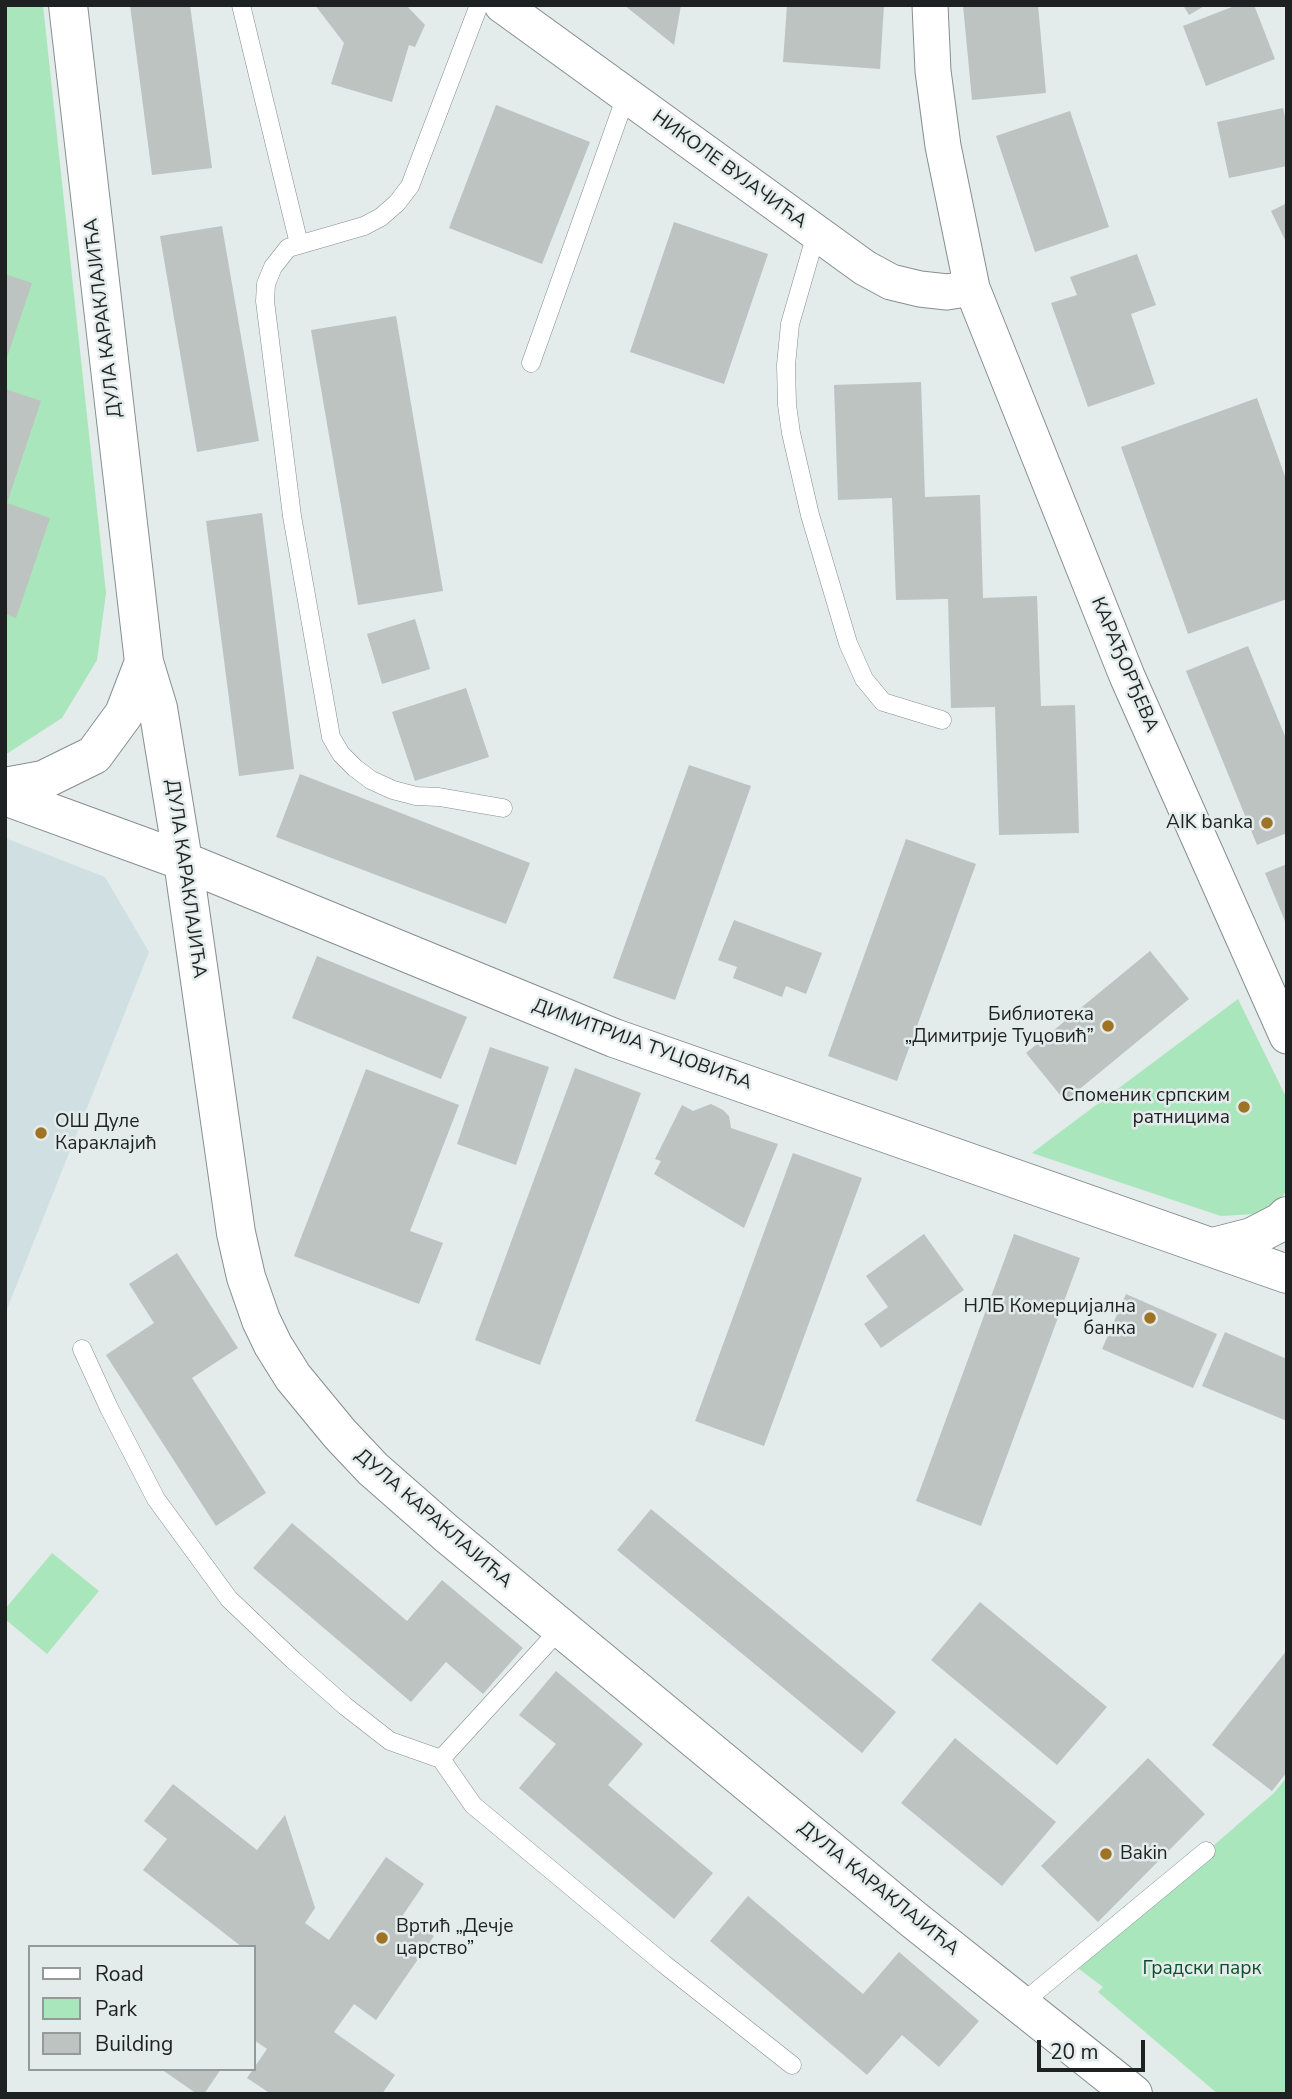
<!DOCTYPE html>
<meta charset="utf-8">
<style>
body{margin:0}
#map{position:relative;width:1292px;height:2099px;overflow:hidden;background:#e3ebeb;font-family:"Nunito Sans",sans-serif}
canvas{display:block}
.frame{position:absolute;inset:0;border:7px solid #1e2121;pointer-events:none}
.legend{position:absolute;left:28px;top:1945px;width:228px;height:126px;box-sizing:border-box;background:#e3ebeb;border:2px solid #949a9a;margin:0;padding:9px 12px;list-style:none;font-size:21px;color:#1e2121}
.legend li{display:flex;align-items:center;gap:14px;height:35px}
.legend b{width:35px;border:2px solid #949a9a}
.scale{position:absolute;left:1037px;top:2040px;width:108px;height:32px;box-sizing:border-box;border:4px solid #1e2121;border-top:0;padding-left:9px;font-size:21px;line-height:24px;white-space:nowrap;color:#1e2121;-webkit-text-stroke:5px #e3ebeb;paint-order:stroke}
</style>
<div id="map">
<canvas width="1292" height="2099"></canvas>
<div class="frame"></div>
<ul class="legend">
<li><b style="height:9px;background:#fff"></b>Road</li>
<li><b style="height:19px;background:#a9e6bb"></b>Park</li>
<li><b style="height:19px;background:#bcc3c1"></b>Building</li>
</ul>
<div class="scale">20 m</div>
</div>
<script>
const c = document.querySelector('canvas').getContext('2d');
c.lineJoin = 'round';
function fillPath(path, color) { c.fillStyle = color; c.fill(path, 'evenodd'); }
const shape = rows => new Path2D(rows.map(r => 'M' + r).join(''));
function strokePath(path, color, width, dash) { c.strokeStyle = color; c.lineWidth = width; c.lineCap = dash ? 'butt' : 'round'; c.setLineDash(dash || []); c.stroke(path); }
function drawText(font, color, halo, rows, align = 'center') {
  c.font = font + ' "Nunito Sans",sans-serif'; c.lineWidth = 5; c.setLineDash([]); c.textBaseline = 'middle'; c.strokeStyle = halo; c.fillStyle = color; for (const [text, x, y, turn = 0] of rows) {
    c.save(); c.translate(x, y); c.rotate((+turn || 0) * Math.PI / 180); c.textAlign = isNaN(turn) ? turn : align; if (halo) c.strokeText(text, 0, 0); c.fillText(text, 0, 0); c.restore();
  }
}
fillPath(shape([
 [5,838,105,877,149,952,5,1314]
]), '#d0e0e2');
fillPath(shape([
 [5,5,43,5,106,593,97,660,62,718,8,753,5,753],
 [1238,999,1287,1099,1287,1190,1279,1201,1255,1214,1221,1216,1032,1153],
 [52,1553,99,1591,47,1654,5,1619,5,1609],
 [1287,1777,1287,2094,1218,2094,1098,1992,1103,1987,1075,1966,1274,1793]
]), '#a9e6bb');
fillPath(shape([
 [130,5,190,5,212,168,152,175],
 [315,5,406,5,425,25,415,47,409,45,392,102,331,84,344,43],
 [624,5,681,5,674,45],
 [787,5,884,5,880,69,783,62],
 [963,5,1038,5,1046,93,972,100],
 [1183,5,1206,5,1189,15],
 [1237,5,1254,5,1275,59,1206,86,1183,26],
 [496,105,590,142,542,264,449,228],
 [1283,108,1287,126,1287,166,1229,178,1217,122],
 [1070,111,1109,227,1035,252,996,136],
 [1287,203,1287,244,1271,211],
 [674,222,768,254,724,384,630,352],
 [222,226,259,441,197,452,160,236],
 [1137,254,1156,305,1131,314,1155,384,1088,407,1051,303,1077,295,1070,277],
 [5,274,32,283,6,360,5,360],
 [396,316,443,591,358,605,311,330],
 [921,382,925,497,980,495,983,598,1037,596,1041,706,1075,705,1079,833,999,835,995,707,951,708,948,599,896,600,892,498,838,500,834,385],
 [5,389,41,401,7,503,50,518,16,618,5,614],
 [1257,398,1287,482,1287,599,1188,634,1121,447],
 [262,513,294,769,239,776,206,521],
 [415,619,430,669,382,684,367,634],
 [1248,646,1287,741,1287,833,1257,845,1186,671],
 [466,688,489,757,415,781,392,712],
 [689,765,751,786,675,1000,613,978],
 [300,774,530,863,506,924,276,837],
 [906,839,976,864,897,1081,828,1056],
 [1287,864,1287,926,1265,873],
 [734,920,822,953,806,994,786,986,782,997,733,978,737,967,718,960],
 [1150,951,1189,999,1065,1101,1026,1053],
 [317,956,467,1017,441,1079,292,1018],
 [490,1047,549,1067,516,1165,457,1144],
 [575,1068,641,1093,540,1365,475,1340],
 [366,1069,459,1105,410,1231,443,1243,419,1304,294,1256],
 [711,1104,723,1110,729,1116,731,1128,778,1144,744,1228,654,1174,661,1161,655,1159,682,1105,693,1111],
 [793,1153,862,1178,764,1446,695,1421],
 [924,1234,964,1290,881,1348,864,1324,888,1307,866,1276],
 [1014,1234,1080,1258,981,1526,916,1501],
 [177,1253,238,1348,192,1378,266,1493,216,1526,106,1355,154,1323,129,1284],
 [1126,1294,1217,1334,1193,1388,1102,1349],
 [1225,1332,1287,1359,1287,1421,1202,1386],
 [651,1509,896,1712,862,1753,617,1550],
 [292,1523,407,1621,442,1580,523,1648,483,1694,446,1662,411,1702,253,1568],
 [980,1602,1107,1707,1057,1765,931,1660],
 [1287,1650,1287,1772,1272,1791,1212,1745],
 [556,1671,643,1744,608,1785,713,1873,674,1919,519,1788,556,1744,519,1715],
 [955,1738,1056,1822,1002,1886,901,1803],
 [1148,1758,1205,1814,1098,1922,1041,1866],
 [173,1784,257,1850,285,1815,315,1908,305,1923,329,1940,386,1857,424,1884,403,1915,434,1936,376,2020,354,2004,334,2032,395,2075,382,2094,271,2094,247,2078,267,2049,254,2040,254,1947,242,1947,143,1870,167,1839,144,1821],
 [748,1896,863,1994,899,1952,979,2021,939,2067,902,2035,867,2075,710,1941],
 [161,2069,221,2069,204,2094,197,2094]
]), '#bcc3c1');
const service = shape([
 [241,5,299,244],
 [479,5,410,186,397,203,381,217,364,226,288,248,273,267,266,284,265,301,292,516,331,737,341,754,355,768,371,780,393,790,416,796,439,797,503,808],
 [816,234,790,324,786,365,787,405,791,433,810,515,848,643,864,679,883,702,942,720],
 [531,363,626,96],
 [82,1349,109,1408,156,1499,229,1599,293,1660,345,1706,390,1741,441,1759,561,1628],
 [441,1759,473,1805,497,1825,664,1964,792,2065],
 [1021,2004,1206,1851]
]);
const minor = shape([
 [502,5,865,268,891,282,920,289,947,292,972,288],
 [930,5,933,71,943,146,972,288,1127,676,1287,1036]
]);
const tertiary = shape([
 [68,5,144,662,158,708,183,861,236,1233,246,1277,261,1320,273,1345,293,1377,340,1434,373,1469,446,1533,913,1919,1133,2094],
 [5,787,43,780,94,755,124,714,144,662],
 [5,796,183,861,614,1038,1287,1274],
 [1213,1247,1252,1237,1281,1222,1287,1216]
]);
strokePath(service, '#878e8f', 19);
strokePath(minor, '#878e8f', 37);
strokePath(tertiary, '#878e8f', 40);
strokePath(service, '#fff', 18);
strokePath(minor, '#fff', 35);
strokePath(tertiary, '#fff', 38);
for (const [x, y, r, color] of [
 [1267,823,7,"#9f7324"],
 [1108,1026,7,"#9f7324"],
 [1244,1107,7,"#9f7324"],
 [41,1133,7,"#9f7324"],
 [1150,1318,7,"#9f7324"],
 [1106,1854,7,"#9f7324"],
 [382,1938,7,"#9f7324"]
]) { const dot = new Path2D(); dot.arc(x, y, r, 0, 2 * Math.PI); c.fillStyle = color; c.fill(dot); strokePath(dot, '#e3ebeb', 2.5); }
drawText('19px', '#1e2121', '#e3ebeb', [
 ["НИКОЛЕ ВУЈАЧИЋА",729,170,36],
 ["ДУЛА КАРАКЛАЈИЋА",104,318,-97],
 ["КАРАЂОРЂЕВА",1124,665,67],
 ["ДУЛА КАРАКЛАЈИЋА",185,879,82],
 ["ДИМИТРИЈА ТУЦОВИЋА",642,1045,20],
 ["ДУЛА КАРАКЛАЈИЋА",433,1519,41],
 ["ДУЛА КАРАКЛАЈИЋА",878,1889,39]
]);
drawText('19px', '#1e2121', '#e3ebeb', [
 ["AIK banka",1253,823],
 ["Библиотека",1094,1015],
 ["„Димитрије Туцовић”",1094,1037],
 ["Споменик српским",1230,1096],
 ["ратницима",1230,1118],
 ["ОШ Дуле",55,1122,"left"],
 ["Караклајић",55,1144,"left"],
 ["НЛБ Комерцијална",1136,1307],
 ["банка",1136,1329],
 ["Bakin",1120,1854,"left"],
 ["Вртић „Дечје",396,1927,"left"],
 ["царство”",396,1949,"left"]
], 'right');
drawText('19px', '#0b4f2a', '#e3ebeb', [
 ["Градски парк",1202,1969]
]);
</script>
